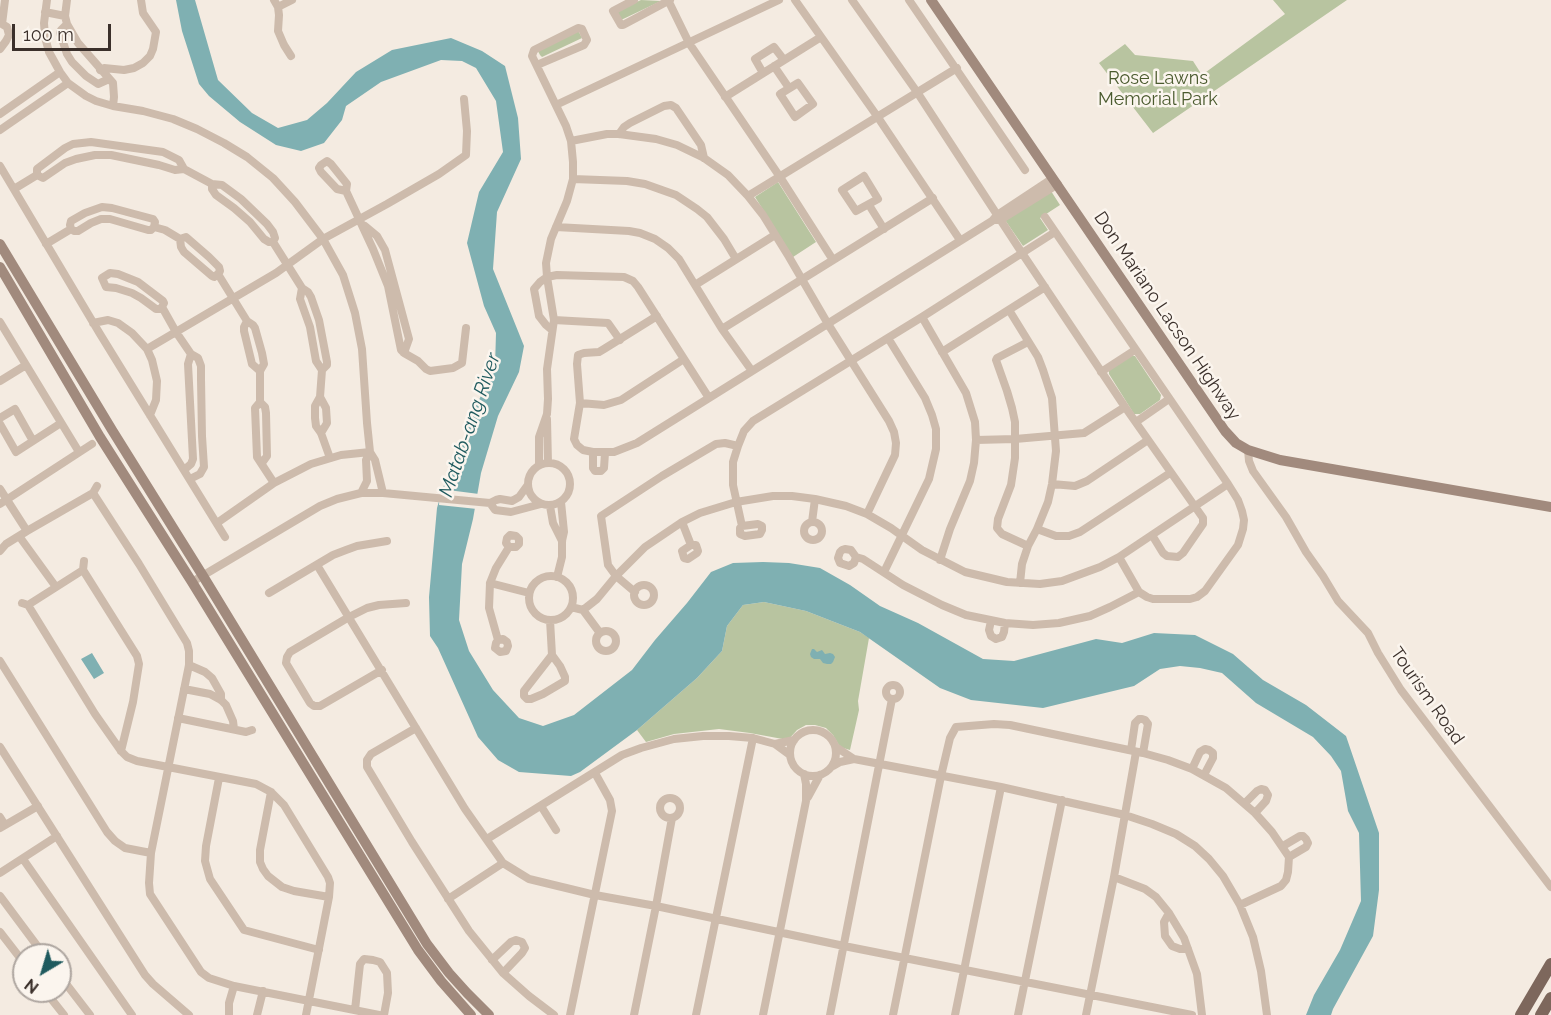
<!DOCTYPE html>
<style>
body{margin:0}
#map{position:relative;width:1551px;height:1015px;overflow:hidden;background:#f4ebe1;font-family:Raleway,sans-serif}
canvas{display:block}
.north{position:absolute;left:12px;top:943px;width:60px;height:60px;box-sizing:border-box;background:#fbf5ee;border:2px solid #aea6a0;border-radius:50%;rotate:218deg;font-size:16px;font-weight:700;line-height:24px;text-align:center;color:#3b302b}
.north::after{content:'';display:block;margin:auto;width:21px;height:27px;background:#1f5a5e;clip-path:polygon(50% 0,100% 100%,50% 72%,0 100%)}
.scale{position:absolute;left:12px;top:24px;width:99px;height:27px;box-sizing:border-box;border:3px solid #3b302b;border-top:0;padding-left:8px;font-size:18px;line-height:21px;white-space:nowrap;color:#3b302b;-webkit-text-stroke:4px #fbf5ee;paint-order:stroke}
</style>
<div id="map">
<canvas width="1551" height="1015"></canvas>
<div class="north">N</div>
<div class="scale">100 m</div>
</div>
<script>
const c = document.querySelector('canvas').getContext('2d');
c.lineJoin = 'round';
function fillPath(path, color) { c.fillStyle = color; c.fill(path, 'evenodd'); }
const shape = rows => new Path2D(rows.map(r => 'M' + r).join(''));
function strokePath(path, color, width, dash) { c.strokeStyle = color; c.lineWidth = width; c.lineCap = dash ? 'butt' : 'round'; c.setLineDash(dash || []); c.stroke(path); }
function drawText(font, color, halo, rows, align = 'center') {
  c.font = font + ' Raleway,sans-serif'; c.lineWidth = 5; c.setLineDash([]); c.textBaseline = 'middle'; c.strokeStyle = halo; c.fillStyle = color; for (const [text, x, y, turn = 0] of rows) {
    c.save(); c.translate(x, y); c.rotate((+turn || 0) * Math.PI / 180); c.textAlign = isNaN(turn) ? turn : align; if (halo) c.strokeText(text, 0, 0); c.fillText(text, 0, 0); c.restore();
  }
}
fillPath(shape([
 [641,0,661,1,621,20,617,11],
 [1273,0,1347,0,1153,133,1099,63,1125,44,1135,55,1193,61,1202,75,1285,14],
 [578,30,582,38,542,57,540,55,538,51],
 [778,182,816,242,793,257,755,197],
 [1051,191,1060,205,1040,218,1048,230,1023,246,1005,220],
 [1130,356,1135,356,1161,395,1160,400,1140,414,1134,414,1109,374,1109,370],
 [764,602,806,611,860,632,869,638,858,701,859,710,850,750,840,747,833,735,826,728,815,725,806,725,797,730,788,740,750,733,719,729,674,734,646,742,637,730,697,678,722,651,727,626,743,605]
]), '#b8c4a0');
fillPath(shape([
 [176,0,195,0,218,80,252,113,278,128,307,120,327,103,356,72,392,50,451,38,482,51,505,66,518,118,521,159,497,212,493,269,524,346,519,372,498,416,481,473,473,519,462,564,459,620,469,651,493,690,519,718,543,726,574,715,632,670,655,640,687,603,711,572,733,563,763,562,789,563,820,568,850,585,880,606,918,623,983,659,1014,661,1096,639,1122,643,1154,633,1195,635,1233,654,1263,680,1306,705,1346,736,1379,833,1379,890,1373,936,1333,1009,1331,1015,1306,1015,1314,995,1340,950,1361,901,1359,833,1348,811,1341,771,1331,756,1313,737,1256,703,1222,673,1200,668,1180,666,1160,669,1134,686,1043,708,971,700,940,688,860,632,806,611,764,602,743,605,727,626,722,651,697,678,637,730,580,772,571,776,519,772,498,760,478,737,438,648,430,636,429,597,437,508,443,487,451,474,476,406,495,367,496,333,484,306,467,243,479,192,503,152,496,101,476,68,462,61,441,60,381,82,346,106,342,120,324,143,301,151,276,145,240,122,209,96,199,84,182,31],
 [812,649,814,649,817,652,822,650,825,654,830,653,833,654,835,657,833,662,831,664,827,664,823,663,820,659,814,659,811,657,810,654],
 [92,653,104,673,94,679,81,659]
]), '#7fb0b2');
fillPath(shape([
 [440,489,479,494,477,509,439,505]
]), '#f4ebe1');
strokePath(shape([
 [47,0,44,23,45,37,49,52,60,72,68,83,86,96,96,101,113,106,143,111,173,119,197,129,224,143,247,157,273,178,295,202,323,239,343,275,355,313,362,349,367,423,370,452,375,460,383,493],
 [274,0,278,7,279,15,278,31,284,45,291,56],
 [634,0,613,11,621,25,623,25,670,0],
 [668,0,689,43,780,177,833,260],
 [795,0,877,116,960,240],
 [852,0,917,92,1022,253,1125,407,1203,518,1203,524,1183,553,1178,557,1167,556,1163,553,1152,535],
 [909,0,1025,170],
 [278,7,292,0],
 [45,12,65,16,67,24,78,43,113,83,114,97,113,106],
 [65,16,67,0],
 [67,24,61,30,60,33,67,54,72,62,86,76,98,84,109,79],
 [0,49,6,41,9,35,7,27,2,24,5,0],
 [537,65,584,45,587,40,582,29,578,28,534,50,532,56,566,126,571,141,573,162,573,179,567,201,551,239,546,263,547,277,554,320,547,369,548,399,547,414,539,437,539,465],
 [774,66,789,88],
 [100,70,104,68,124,70,134,68,143,63,150,56,153,49,156,32,143,13,141,0],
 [763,73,755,59,774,47,784,60],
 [798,83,813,104,795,117,780,94,798,83],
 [725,97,821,37],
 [556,105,779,0],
 [0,114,60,72],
 [0,130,68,83],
 [619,134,624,127,630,123,664,106,671,105,676,108,701,145,704,158],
 [571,141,607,134,619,134,656,139,677,145,704,158,728,175,748,196,763,215,789,257,828,324,889,421,894,432,896,443,895,455,867,514],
 [0,166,100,334,225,537],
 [37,175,43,178,65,163,76,159,95,155,111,155,159,165,175,170,184,169],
 [864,176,878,199,856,211,842,190,864,176],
 [573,179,627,181,645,184,676,195,697,209,707,217,724,239,736,259],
 [212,184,212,189,216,195,234,208,250,222,264,239,269,242,273,242],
 [14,189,37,175,37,169,65,148,73,144,91,142,163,152,179,160,184,169,212,184,222,185,241,199,267,224,273,232,275,238,273,242,302,288,308,292,311,297,319,320,327,362,327,365,322,370,320,397,315,406,315,418,316,426,321,433,330,458],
 [346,191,337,189,321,172,319,168,321,165,327,161,331,164,347,184,346,191,373,249,388,286,401,350,404,353,418,361,426,369,430,371,453,368,462,363,466,328],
 [748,196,957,68],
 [869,205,884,229],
 [1045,217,1228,484,1238,500,1242,511,1244,520,1243,529,1238,545,1205,591,1197,597,1190,599,1153,599,1147,597,1139,592,1119,557],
 [996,220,1000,220,1058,184],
 [365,226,377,236,385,250,409,339,404,353],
 [556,227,629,231,640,233,655,239,668,248,679,259,722,329,752,371],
 [71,229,74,231,78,231,91,223,101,219,110,219,148,230,151,230,154,227,165,230,180,239,186,237,209,257,219,267,220,271,218,274,247,321,253,325,255,328,262,353,264,364,260,371,260,402,265,407,266,413,267,456,262,463],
 [180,239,181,247,184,252,212,276,214,277,218,274],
 [46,244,71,229,70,225,71,221,85,213,102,207,112,208,153,219,155,222,154,227],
 [695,285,775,235],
 [302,288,300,299,310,327,316,361,322,370],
 [162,307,160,309,156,309,141,298,132,293,116,288,106,287,102,278,110,273,118,274,138,282,163,301,164,303,162,307,176,332,191,354,198,358,201,366,201,379,202,436,204,467,200,474,190,479],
 [1009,310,1038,357,1043,370,1052,398,1056,451,1052,484,1048,502,1037,529,1028,546,1022,564,1020,583],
 [657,316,604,349,599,352,584,353,578,355,577,364,580,403,574,439,577,445,583,450,593,452,614,452,637,443,992,221,997,215,1053,178],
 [922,317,966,393,975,422,976,440,974,463,970,481,950,529,940,560],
 [554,320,608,323,620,340],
 [247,321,244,327,244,331,252,364,260,371],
 [0,322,79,452],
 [93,323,108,320,118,323,132,333,147,349,152,360,157,381,156,400,150,415],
 [722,329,933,198],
 [552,330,546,325,539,316,534,289,540,282,547,277,557,275,624,277,633,281,638,287,709,398],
 [147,349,276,273,323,239,387,204,439,174,466,155,467,131,464,99],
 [942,352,1045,287],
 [1101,372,1135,350],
 [0,381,26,365],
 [320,397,326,408,327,423,321,433],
 [260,402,255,408,257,457,274,483],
 [580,403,604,405,621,400,684,359],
 [0,418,15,409,33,441],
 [547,419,548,463],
 [1136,422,1169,399],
 [0,424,16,452,61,423],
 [976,440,1015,439,1084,433,1125,407],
 [1248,450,1249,461,1253,471,1286,517,1306,552,1323,576,1338,601,1368,633,1378,653,1401,690,1551,887],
 [593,452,593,468,595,471,601,471,604,468,605,453],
 '528 484a21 21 0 1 1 42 0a21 21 0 1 1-42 0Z',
 [184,470,191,464,193,459,188,364,191,354],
 [1052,484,1075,486,1087,481,1148,440],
 [0,489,27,531],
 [93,493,139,564,187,643,189,651,189,665,151,853,149,883,150,894,201,972,209,978,234,986,379,1015],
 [361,493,367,481,366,460,370,452],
 [490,503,495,510,511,512,541,504],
 [0,504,92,444],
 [550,506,553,523,562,541],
 [682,522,691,545,696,545,698,551,697,553,688,559,684,558,682,551,691,545],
 [812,522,815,499],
 '804 531a9 9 0 1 1 18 0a9 9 0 1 1-18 0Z',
 [217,523,274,483,311,464,341,455,370,452],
 [742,526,758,524,762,526,762,530,760,534,745,536,740,534,740,528,742,526,733,485,733,462,738,446,744,431,753,421,922,317,1055,232],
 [1037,529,1056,536,1069,536,1080,532,1170,473],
 [19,536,56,587],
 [1028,546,1002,534,997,528,998,519,1011,485,1015,458,1015,422,1012,408,1007,391,996,360,997,358,1028,342],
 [509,547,516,547,519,544,519,539,516,536,510,535,507,538,506,543,509,547,496,568,490,583,529,593],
 [0,551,6,544,27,531,93,493,97,486],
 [856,557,854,563,849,566,840,563,838,558,840,552,842,550,845,549,851,550,856,557,863,559,903,585,942,605,966,615,1005,623,1033,625,1059,623,1090,616,1110,607,1139,592],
 [84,561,83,570,137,656,139,664,133,702,121,751],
 [317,565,465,809,503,863,529,879,595,895,656,906,844,946,1192,1015],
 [884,572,929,479,936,449,936,429,932,415,925,398,888,338],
 '529 598a22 22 0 1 1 44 0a22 22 0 1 1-44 0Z',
 [557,577,562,557,562,541,564,532,561,502],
 [192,582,320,506,337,499,361,493,383,493,490,503,496,500,500,499,512,501,519,497,527,486],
 [490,583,489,608,498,640,496,643,495,648,500,652,506,651,508,646,507,642,503,639,498,640],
 '634 595a10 10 0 1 1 20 0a10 10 0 1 1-20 0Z',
 [635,592,616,576,608,565,601,516,662,476,716,444,725,443,738,446],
 [269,593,333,555,346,550,357,546,387,541],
 [22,603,28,605,95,714,121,751,127,757,137,761,256,784,271,792,284,805,328,877,330,883,329,897,306,1015],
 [28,605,83,570],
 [571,607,583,610,600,633],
 [583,610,597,599,616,576,645,547,682,522,700,513,736,502,773,496,792,496,815,499,846,506,867,514,891,528,922,550,965,572,1007,582,1040,584,1062,581,1100,567,1119,557,1228,484],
 [550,620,552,655,560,666,565,677,565,681,543,694,531,699,527,699,524,696,524,691,552,655],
 [991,621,989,630,991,636,996,639,1002,637,1004,632,1005,623],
 '596 641a10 10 0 1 1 20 0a10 10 0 1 1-20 0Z',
 [0,661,107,832,115,841,125,848,151,853],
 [189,665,205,672,212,678,221,694,221,700],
 [382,670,320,706,314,706,310,703,286,663,287,657,290,652,349,617,367,608,379,605,406,603],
 '886 692a7 7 0 1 1 14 0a7 7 0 1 1-14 0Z',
 [184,689,210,694,221,700,226,705,233,721,234,729],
 [178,718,246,732,252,730],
 [416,728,371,754,367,760,367,767,412,842,469,931,503,973,529,996,554,1015],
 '790 753a23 23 0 1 1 46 0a23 23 0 1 1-46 0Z',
 [0,747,145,975,153,984,189,1015],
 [1131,750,1135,723,1139,719,1142,719,1145,720,1148,724,1143,753],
 [790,755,775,744,794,740],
 [854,759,1001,787,1125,815,1152,824,1176,834,1195,846,1209,859,1223,876,1240,905,1253,937,1261,971,1267,1015],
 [833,766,840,762,854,759,836,747],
 [1192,769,1200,752,1205,749,1209,750,1213,753,1213,758,1204,775],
 [219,778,206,846,205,861,210,879,244,930,319,950],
 [271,792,260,850,260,862,263,869,268,876,282,887,294,891,329,897],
 [808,797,820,775],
 '660 808a10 10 0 1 1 20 0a10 10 0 1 1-20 0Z',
 [1245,803,1257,791,1261,789,1265,790,1268,795,1266,801,1255,813],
 [541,806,556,830],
 [0,817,5,825],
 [0,828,38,806],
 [487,839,622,755,641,748,674,739,703,736,729,736,753,738,775,744],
 [1283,846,1300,836,1303,836,1306,839,1308,843,1306,847,1289,857],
 [23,859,132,1015],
 [0,873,57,836],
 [1114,877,1145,889,1156,897,1169,913,1184,938,1197,974,1202,1015],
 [0,896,44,955],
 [448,899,503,863],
 [1169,913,1164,922,1165,936,1172,946,1180,949,1188,949],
 [0,932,24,963],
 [492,960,511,942,516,940,522,942,525,948,522,953,503,973],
 [60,976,90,1015],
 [45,991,64,1015],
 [355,1010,360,964,364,959,373,960,380,962,387,973,388,993,384,1015],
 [229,1015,229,1003,234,986],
 [257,1015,263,991],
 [570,1015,612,811,610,800,595,773],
 [634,1015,656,906,672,818],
 [696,1015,753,738],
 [763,1015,806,801,806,784,804,774],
 [830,1015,892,699],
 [893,1015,941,776,950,738,956,727,994,724,1010,725,1143,753,1168,760,1192,769,1226,788,1255,813,1272,832,1289,857,1288,872,1286,880,1281,886,1240,905],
 [955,1015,1001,787],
 [1018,1015,1062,800],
 [1086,1015,1114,877,1136,752]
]), '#cdbbac', 8);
strokePath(shape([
 [931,0,1225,431,1236,443,1248,450,1280,460,1551,507],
 [0,244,112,430,203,576,427,944,449,973,467,993,489,1015],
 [0,267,100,437,192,582,418,950,441,981,471,1015]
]), '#a18a7d', 10);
strokePath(shape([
 [1521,1015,1551,964],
 [1541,1015,1551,998]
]), '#7d675c', 12);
drawText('18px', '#4a5a2e', '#fbf5ee', [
 ["Rose Lawns",1158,79],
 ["Memorial Park",1158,100]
]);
drawText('18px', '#3b302b', '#fbf5ee', [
 ["Don Mariano Lacson Highway",1167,316,56],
 ["Tourism Road",1427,696,55]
]);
drawText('italic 20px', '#1f5a5e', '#fbf5ee', [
 ["Matab-ang River",470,425,-71]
]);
</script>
